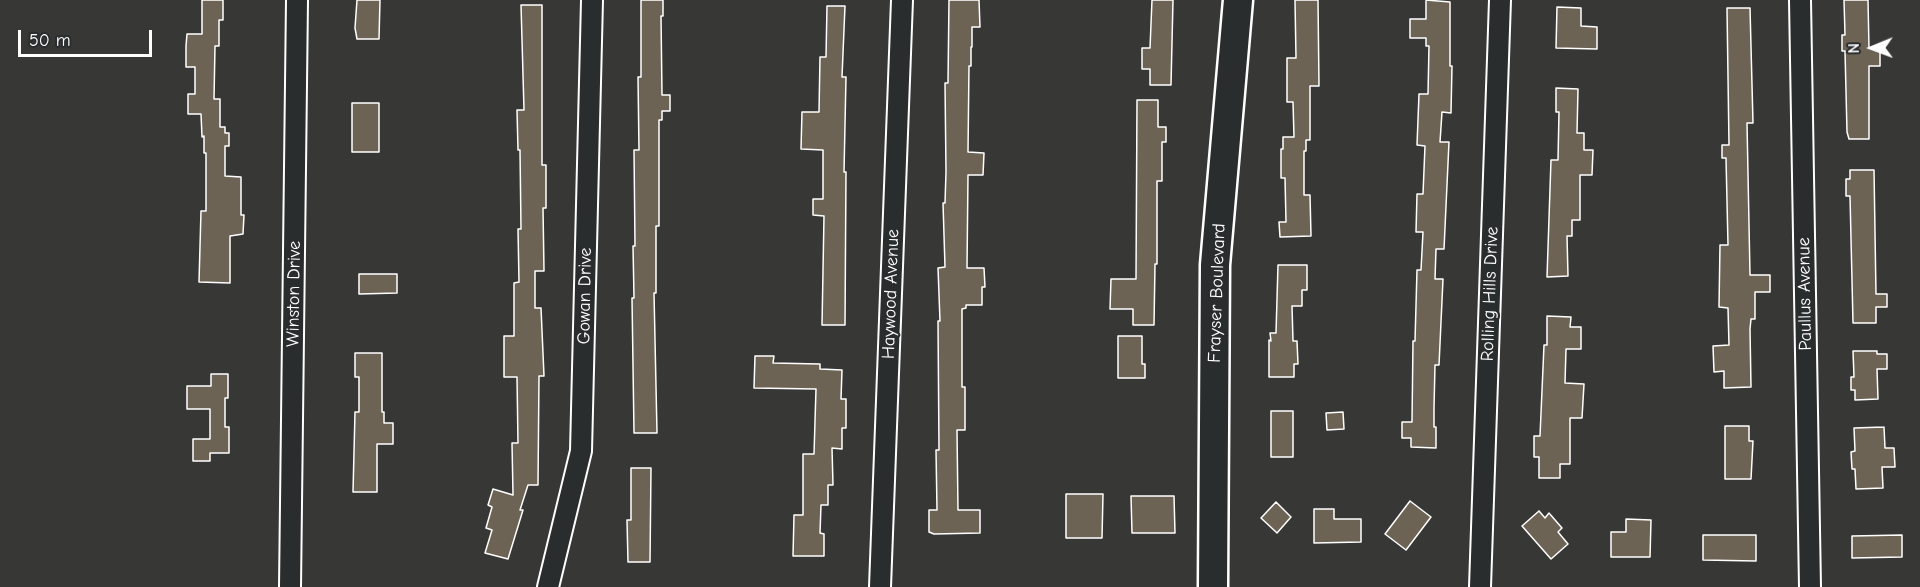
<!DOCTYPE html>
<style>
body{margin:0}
#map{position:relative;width:1920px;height:587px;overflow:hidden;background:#373836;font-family:"Comic Neue",sans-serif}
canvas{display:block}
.north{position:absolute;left:1842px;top:18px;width:60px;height:60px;-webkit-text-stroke:4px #2a2d2e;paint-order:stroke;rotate:269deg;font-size:16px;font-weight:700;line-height:24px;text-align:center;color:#fff}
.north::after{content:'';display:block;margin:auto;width:21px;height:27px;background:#fff;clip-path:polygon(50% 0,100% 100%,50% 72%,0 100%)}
.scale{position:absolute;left:18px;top:30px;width:134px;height:27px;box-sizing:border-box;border:3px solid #fff;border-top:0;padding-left:8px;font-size:18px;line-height:21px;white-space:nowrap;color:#fff;-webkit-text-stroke:4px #2a2d2e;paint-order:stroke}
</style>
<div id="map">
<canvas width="1920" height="587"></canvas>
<div class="north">N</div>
<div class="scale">50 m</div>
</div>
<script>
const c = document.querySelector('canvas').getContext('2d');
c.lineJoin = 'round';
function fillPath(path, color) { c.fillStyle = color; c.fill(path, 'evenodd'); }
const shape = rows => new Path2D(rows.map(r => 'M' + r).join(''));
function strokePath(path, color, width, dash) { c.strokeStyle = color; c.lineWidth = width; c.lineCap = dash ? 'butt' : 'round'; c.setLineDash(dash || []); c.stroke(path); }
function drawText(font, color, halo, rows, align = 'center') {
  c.font = font + ' "Comic Neue",sans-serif'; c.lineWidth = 4.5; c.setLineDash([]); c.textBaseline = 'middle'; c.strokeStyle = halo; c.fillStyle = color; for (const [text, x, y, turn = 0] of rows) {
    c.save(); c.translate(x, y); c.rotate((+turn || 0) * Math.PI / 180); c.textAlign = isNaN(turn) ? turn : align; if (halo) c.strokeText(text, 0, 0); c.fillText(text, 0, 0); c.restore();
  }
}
const building = shape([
 [202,0,223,0,223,20,219,20,219,46,215,46,214,99,220,99,220,127,225,127,225,133,229,133,229,146,225,146,225,176,241,177,241,215,244,215,243,234,230,236,230,283,199,282,201,211,206,211,206,153,204,153,204,136,202,137,201,114,188,114,188,94,195,94,195,67,186,67,186,46,187,34,202,34,202,0],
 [357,0,380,0,379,39,357,39,355,28,357,0],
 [641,0,663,0,663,16,661,16,662,95,670,95,670,111,662,111,662,120,659,120,659,226,656,226,656,293,654,293,657,433,634,433,632,298,634,298,633,246,635,246,634,150,639,150,638,77,641,77,641,0],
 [949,0,979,0,980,27,972,27,972,47,971,47,971,66,969,66,968,152,984,153,983,175,968,175,967,268,984,268,985,287,982,287,982,305,966,305,966,308,962,309,962,387,965,387,965,430,957,430,958,510,980,510,980,533,934,534,929,532,929,510,937,510,936,450,939,450,938,321,940,321,938,268,945,267,943,203,945,203,946,172,945,83,948,83,949,0],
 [1152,0,1173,0,1171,85,1150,85,1150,69,1142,69,1142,48,1150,48,1152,0],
 [1295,0,1318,0,1319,86,1310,86,1310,140,1306,140,1306,151,1304,151,1304,195,1310,195,1311,236,1280,237,1279,222,1286,222,1285,178,1281,178,1281,149,1283,149,1283,137,1294,137,1293,102,1287,102,1287,58,1296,58,1295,0],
 [1426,0,1450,2,1450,66,1452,66,1451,113,1442,112,1440,142,1449,142,1444,249,1436,249,1435,279,1443,279,1439,365,1435,365,1434,408,1434,427,1436,427,1436,448,1411,447,1411,438,1402,438,1402,422,1412,422,1413,341,1415,341,1417,270,1421,270,1423,232,1416,232,1417,194,1423,194,1425,146,1417,145,1419,94,1428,94,1429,46,1426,46,1426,38,1410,38,1410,19,1426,19,1426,0],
 [1844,0,1868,0,1869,48,1880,48,1880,66,1869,66,1869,139,1849,139,1847,132,1845,51,1842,51,1842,35,1845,35,1844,0],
 [521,5,542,5,542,165,546,165,546,208,543,208,544,271,535,271,535,308,541,308,544,376,539,376,538,485,528,485,520,510,523,510,508,559,485,553,492,530,486,528,492,507,488,505,493,489,513,495,512,443,518,443,517,377,504,377,504,336,514,336,514,283,519,282,518,229,521,229,520,150,518,150,517,110,524,110,521,5],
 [827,6,845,6,842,77,846,77,844,172,846,172,845,325,822,325,824,216,813,215,813,199,823,199,823,150,801,149,802,112,819,112,820,57,826,57,827,6],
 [1557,7,1581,8,1581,26,1597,27,1597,49,1556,48,1557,7],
 [1727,8,1750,8,1753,123,1747,123,1750,275,1770,275,1770,292,1755,292,1755,319,1751,319,1750,329,1751,387,1724,388,1724,371,1714,372,1713,346,1729,345,1728,308,1719,307,1720,245,1728,245,1726,158,1722,158,1722,145,1729,145,1727,8],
 [1556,88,1578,89,1577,133,1584,133,1584,150,1593,150,1592,175,1580,175,1580,220,1572,220,1572,236,1567,236,1568,276,1547,277,1551,160,1558,160,1559,112,1556,112,1556,88],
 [1137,100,1158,100,1158,127,1166,127,1166,142,1162,142,1162,181,1157,181,1157,264,1155,264,1154,325,1133,325,1133,309,1110,309,1111,279,1136,279,1137,100],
 [352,103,379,103,379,152,352,152,352,103],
 [1850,170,1874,170,1876,294,1887,294,1887,307,1876,307,1876,323,1853,323,1850,196,1846,196,1846,179,1850,179,1850,170],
 [1278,265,1307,265,1307,290,1302,290,1302,306,1292,306,1293,341,1297,341,1298,364,1294,364,1294,377,1269,377,1269,340,1271,341,1270,333,1276,333,1278,265],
 [359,274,397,274,397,293,359,294,359,274],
 [1547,316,1571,317,1570,327,1581,327,1581,349,1566,349,1565,383,1584,384,1582,418,1570,418,1570,464,1560,464,1560,478,1539,478,1539,457,1534,457,1534,436,1540,436,1544,345,1547,345,1547,316],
 [1118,336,1142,336,1142,364,1145,364,1145,378,1118,378,1118,336],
 [1853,351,1877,351,1877,354,1887,354,1887,369,1877,369,1878,399,1855,400,1855,390,1851,390,1851,377,1854,377,1853,351],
 [355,353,382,353,382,412,384,412,384,423,393,423,393,444,377,444,377,492,353,492,355,412,359,412,359,377,355,377,355,353],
 [755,356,774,356,773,363,820,364,820,369,842,370,841,399,846,399,846,428,842,428,842,449,832,448,833,485,828,485,828,505,821,505,820,533,824,534,824,556,793,556,794,515,803,515,803,454,814,454,816,389,754,388,755,356],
 [211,374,228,374,228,398,225,398,225,427,229,427,229,453,210,453,210,461,193,461,193,439,210,439,210,409,187,409,187,386,211,386,211,374],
 [1271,411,1293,411,1293,457,1271,457,1271,411],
 [1343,412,1344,429,1327,430,1326,413,1343,412],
 [1725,426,1749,426,1749,441,1753,441,1751,479,1725,479,1725,426],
 [1884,427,1885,448,1894,448,1895,467,1882,467,1883,488,1856,489,1855,469,1852,469,1851,452,1855,451,1854,428,1884,427],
 [631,468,651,468,650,562,628,562,627,520,631,520,631,468],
 [1066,494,1103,494,1102,538,1066,538,1066,494],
 [1131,496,1174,496,1175,533,1132,533,1131,496],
 [1410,501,1431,517,1406,550,1385,534,1410,501],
 [1276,502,1291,517,1277,533,1261,518,1276,502],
 [1314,509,1334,509,1334,519,1361,519,1361,542,1314,543,1314,509],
 [1539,511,1545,518,1549,513,1562,528,1558,532,1568,544,1551,559,1522,526,1539,511],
 [1626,519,1651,520,1650,557,1611,557,1611,532,1626,532,1626,519],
 [1703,535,1756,535,1756,561,1703,560,1703,535],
 [1902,535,1902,557,1852,558,1852,536,1902,535]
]);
fillPath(building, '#6c6354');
strokePath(building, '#fff', 1.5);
const minor = shape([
 [1800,0,1810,587],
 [290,587,297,0],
 [548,587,581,451,592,0],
 [880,587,902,0],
 [1480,587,1500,0]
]);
const secondary = shape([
 [1213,587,1215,265,1238,0]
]);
strokePath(minor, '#fff', 24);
strokePath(secondary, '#fff', 33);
strokePath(minor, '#2a2d2e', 20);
strokePath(secondary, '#2a2d2e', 28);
drawText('18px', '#fff', '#2a2d2e', [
 ["Frayser Boulevard",1217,293,-88],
 ["Winston Drive",294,294,-89],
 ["Haywood Avenue",891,294,-88],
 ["Rolling Hills Drive",1490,294,-88],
 ["Paullus Avenue",1805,294,-91],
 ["Gowan Drive",585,296,-89]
]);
</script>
